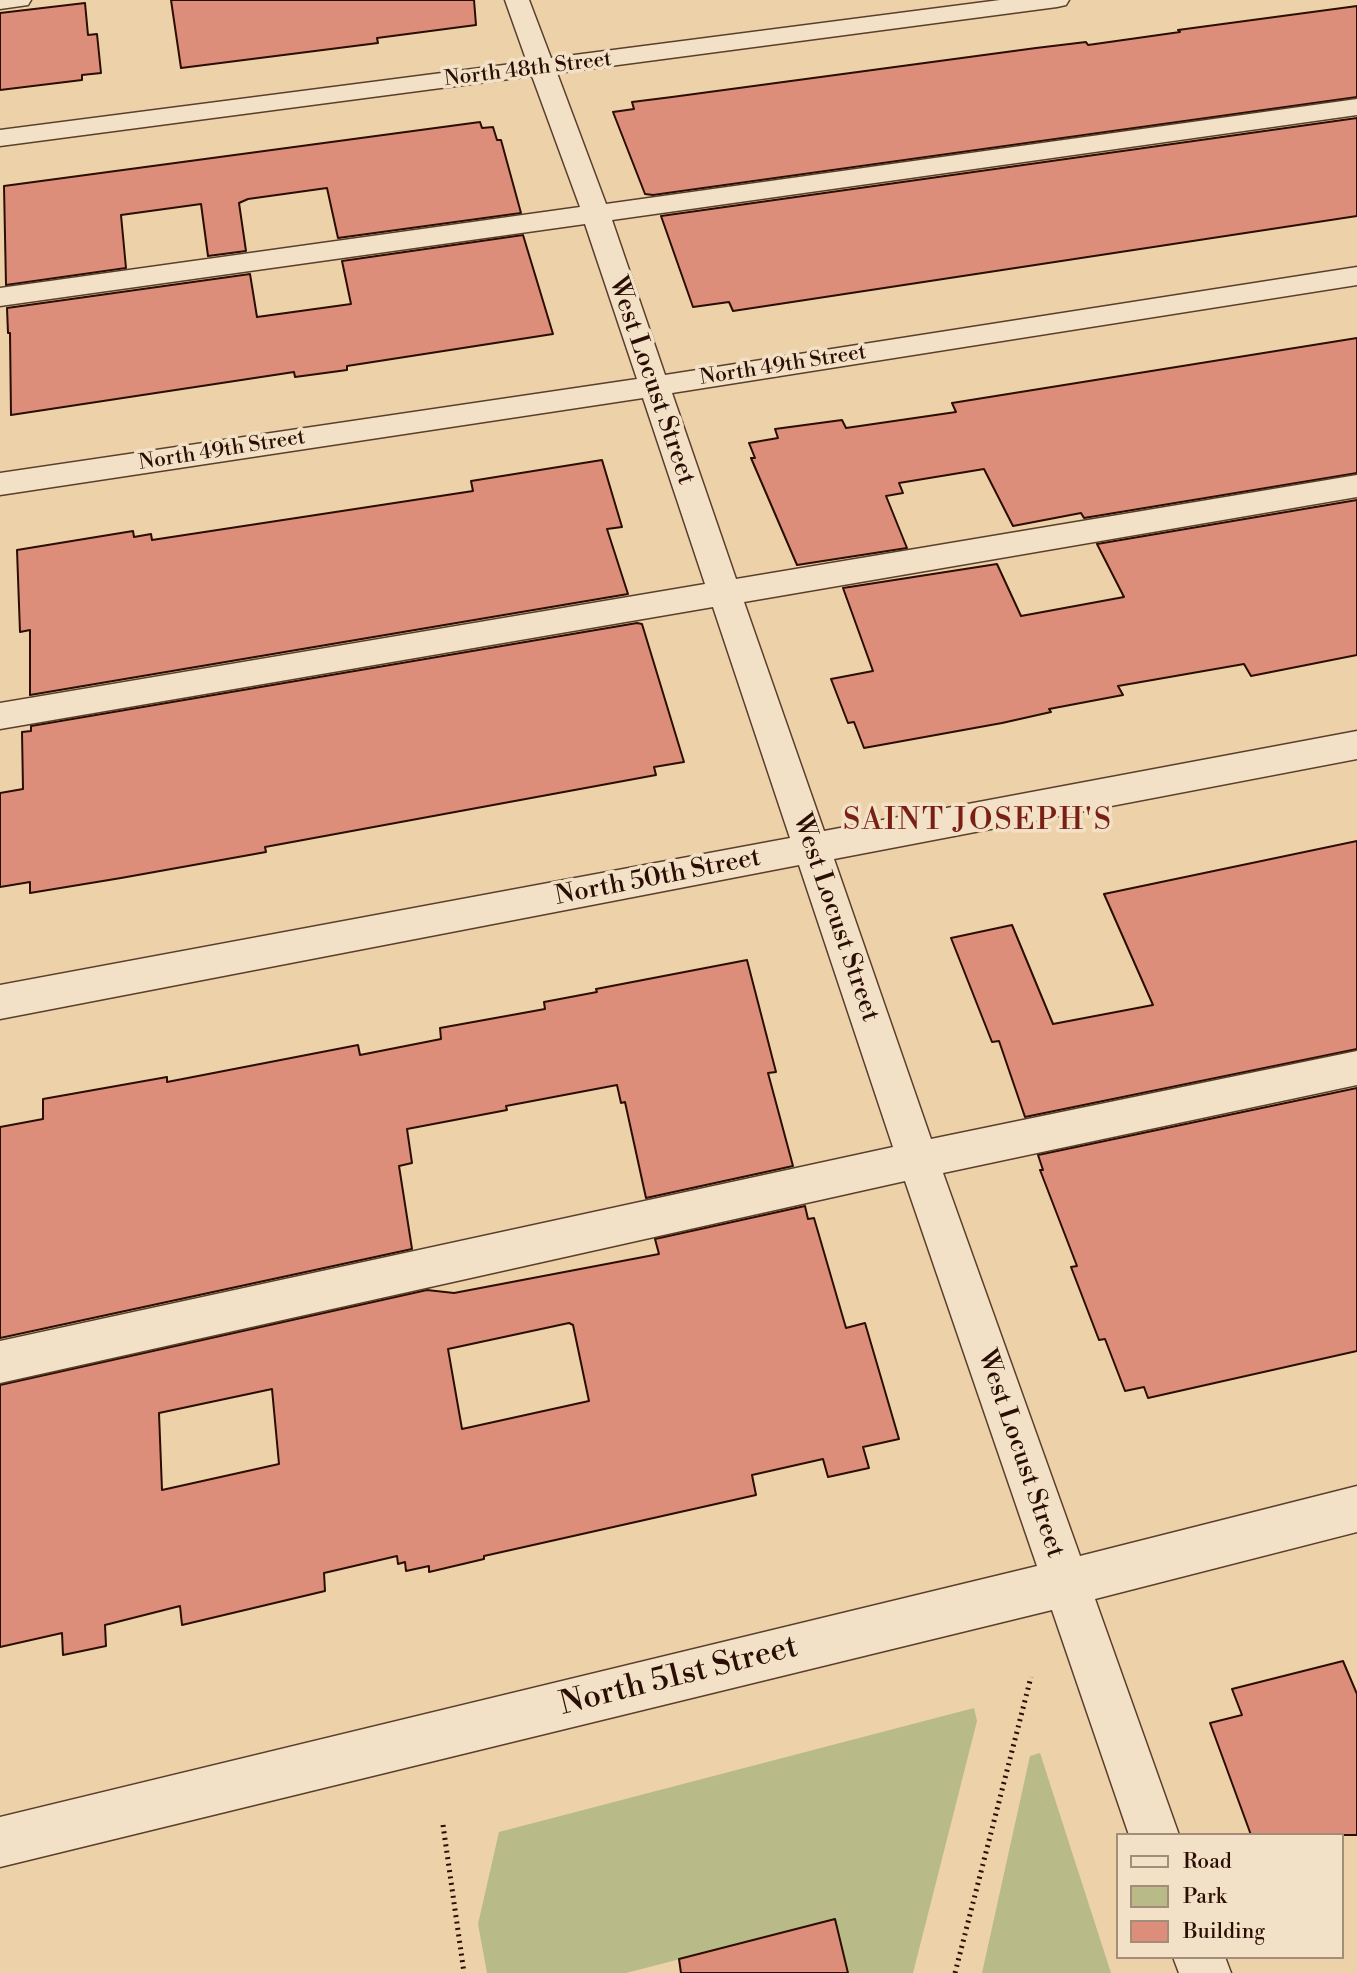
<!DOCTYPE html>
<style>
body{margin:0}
#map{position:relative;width:1357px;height:1973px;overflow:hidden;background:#ecd1a9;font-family:"Libre Bodoni",serif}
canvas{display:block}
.legend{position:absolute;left:1116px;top:1833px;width:228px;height:126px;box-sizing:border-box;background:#f3e1c7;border:2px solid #a38d79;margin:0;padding:9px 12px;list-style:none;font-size:21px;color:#2a0e03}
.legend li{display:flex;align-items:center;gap:14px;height:35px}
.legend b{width:35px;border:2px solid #a38d79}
</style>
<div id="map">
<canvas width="1357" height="1973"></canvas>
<ul class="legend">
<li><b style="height:9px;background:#f3e1c7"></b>Road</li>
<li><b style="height:19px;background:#b8bb87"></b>Park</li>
<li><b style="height:19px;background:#dd8e7a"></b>Building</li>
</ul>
</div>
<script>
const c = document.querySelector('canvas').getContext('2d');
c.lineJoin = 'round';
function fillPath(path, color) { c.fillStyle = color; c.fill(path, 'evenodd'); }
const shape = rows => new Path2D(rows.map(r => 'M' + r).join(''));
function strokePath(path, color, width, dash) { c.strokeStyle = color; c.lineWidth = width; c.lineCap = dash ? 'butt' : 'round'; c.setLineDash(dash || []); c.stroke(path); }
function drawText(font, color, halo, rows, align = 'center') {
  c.font = font + ' "Libre Bodoni",serif'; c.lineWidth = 7; c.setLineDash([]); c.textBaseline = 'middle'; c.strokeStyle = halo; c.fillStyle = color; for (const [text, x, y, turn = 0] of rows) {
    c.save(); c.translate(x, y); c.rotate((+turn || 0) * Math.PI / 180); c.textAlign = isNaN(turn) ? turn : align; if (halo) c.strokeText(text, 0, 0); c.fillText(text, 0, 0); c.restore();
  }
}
fillPath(shape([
 [974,1708,977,1721,913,1973,848,1973,835,1919,626,1973,487,1973,478,1924,499,1832],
 [1040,1753,1111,1973,982,1973,1030,1756]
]), '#b8bb87');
const building = shape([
 [171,0,474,0,476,25,377,38,378,43,181,68,171,0],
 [85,3,88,35,97,34,101,73,82,75,82,80,0,90,0,13,85,3],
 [1357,6,1357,97,653,195,645,194,613,112,634,109,632,102,672,97,1036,48,1086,42,1088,45,1180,32,1178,30,1357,6],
 [1357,118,1357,216,733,311,729,302,693,307,661,216,1357,118],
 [480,122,482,128,493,127,497,140,501,140,521,213,338,238,327,188,248,199,239,203,246,251,208,256,201,204,121,215,126,268,6,285,4,186,480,122],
 [523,235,553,334,347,366,347,370,295,377,294,372,11,415,10,333,8,333,7,308,250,274,257,317,351,304,342,261,523,235],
 [1357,338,1357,473,1084,518,1081,513,1013,526,984,469,899,483,903,493,886,496,907,548,797,565,751,458,755,458,749,443,778,438,775,429,842,420,846,428,956,412,952,403,1357,338],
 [602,460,622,527,607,529,628,594,30,695,30,630,20,632,17,550,133,531,134,537,151,534,152,540,473,491,471,481,602,460],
 [1357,500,1357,655,1251,676,1244,664,1118,686,1123,695,1049,709,1051,712,1002,723,864,748,854,722,848,723,831,679,873,671,843,588,997,564,1021,616,1124,597,1097,544,1357,500],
 [637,623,642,624,684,762,654,767,656,775,265,847,266,852,121,878,30,893,30,882,0,887,0,793,23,789,22,732,31,731,31,726,637,623],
 [1357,841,1357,1049,1025,1117,999,1041,992,1042,951,938,1012,925,1053,1024,1153,1005,1104,894,1357,841],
 [747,960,776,1072,768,1073,793,1166,646,1198,625,1102,621,1103,617,1085,506,1106,507,1110,407,1129,412,1163,399,1166,412,1249,0,1338,0,1127,43,1119,43,1099,167,1077,167,1082,358,1045,360,1055,441,1039,440,1028,545,1009,544,1002,597,992,596,989,747,960],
 [1357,1088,1357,1351,1148,1398,1144,1387,1125,1391,1105,1339,1099,1340,1071,1267,1077,1266,1040,1170,1043,1170,1038,1155,1357,1088],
 [805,1206,808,1219,814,1218,846,1328,865,1323,899,1439,863,1447,869,1468,828,1477,823,1459,752,1475,756,1495,484,1556,484,1559,429,1572,429,1566,406,1571,405,1562,398,1564,397,1556,324,1573,325,1591,182,1625,180,1606,105,1625,106,1646,63,1655,62,1633,0,1647,0,1385,427,1290,454,1293,659,1254,655,1239,805,1206],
 [569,1323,573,1325,589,1401,462,1429,448,1349,569,1323],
 [272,1389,279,1464,162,1490,159,1413,272,1389],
 [1343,1661,1357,1694,1357,1835,1251,1835,1210,1723,1242,1715,1232,1689,1343,1661],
 [835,1919,848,1973,681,1973,679,1959,835,1919]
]);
fillPath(building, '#dd8e7a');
strokePath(building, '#2a0e03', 2);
const minor = shape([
 [0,0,31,0,28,5,0,9,0,0],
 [505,0,529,0,551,58,1000,0,1069,0,1066,5,1057,7,557,73,606,204,1357,99,1357,115,612,220,665,375,1357,267,1357,285,672,393,736,579,1357,475,1357,497,744,602,824,831,1357,731,1357,759,834,859,931,1139,1357,1051,1357,1085,943,1173,1080,1556,1357,1486,1357,1532,1095,1599,1179,1835,1129,1835,1052,1610,0,1867,0,1817,1037,1566,905,1181,0,1383,0,1341,893,1147,799,865,0,1019,0,985,790,838,713,607,0,729,0,703,705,584,643,398,0,495,0,473,637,379,585,224,0,306,0,288,580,207,532,76,0,146,0,130,527,62,505,0],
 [1173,1957,1225,1957,1231,1973,1179,1973,1173,1957]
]);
strokePath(minor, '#5a3f2c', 3);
strokePath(shape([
 [443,1825,464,1973],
 [955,1973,1031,1677]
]), '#2a0e03', 5, [2, 4.5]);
fillPath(minor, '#f3e1c7');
drawText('21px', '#2a0e03', '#f3e1c7', [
 ["North 48th Street",528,70,-7],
 ["North 49th Street",783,366,-9],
 ["North 49th Street",222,451,-9]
]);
drawText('26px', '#2a0e03', '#f3e1c7', [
 ["West Locust Street",651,381,71],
 ["North 50th Street",658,878,-11],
 ["West Locust Street",835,918,71],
 ["West Locust Street",1020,1454,71]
]);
c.letterSpacing = '2px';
drawText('30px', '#7a1f14', '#f3e1c7', [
 ["SAINT JOSEPH'S",978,822]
]);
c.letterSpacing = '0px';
drawText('32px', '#2a0e03', '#f3e1c7', [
 ["North 51st Street",679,1677,-14]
]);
</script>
